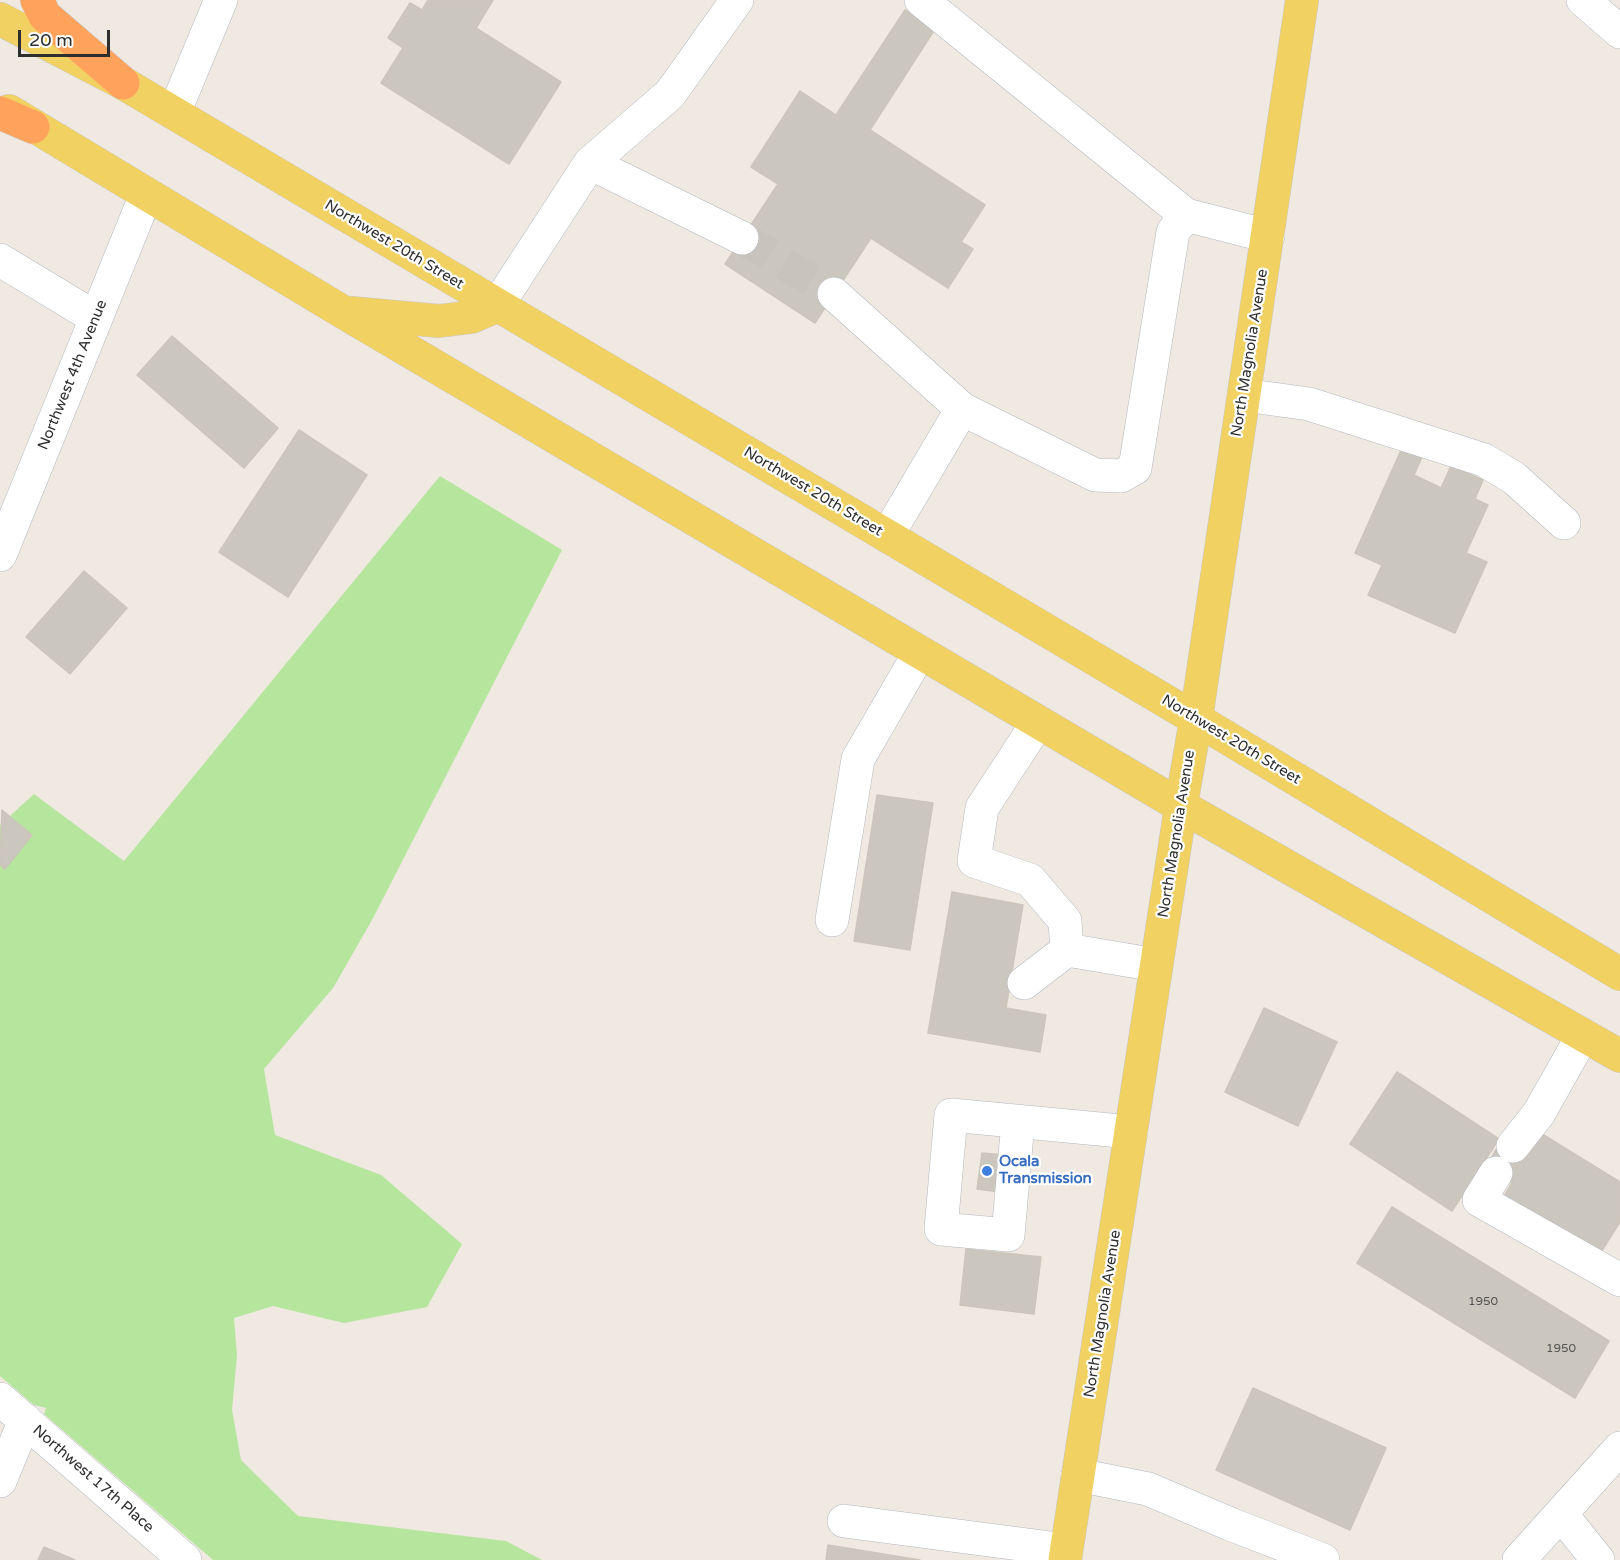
<!DOCTYPE html>
<style>
body{margin:0}
#map{position:relative;width:1620px;height:1560px;overflow:hidden;background:#efe9e1;font-family:"Varela Round",sans-serif}
canvas{display:block}
.scale{position:absolute;left:18px;top:30px;width:92px;height:27px;box-sizing:border-box;border:3px solid #2e2e2e;border-top:0;padding-left:8px;font-size:18px;line-height:21px;white-space:nowrap;color:#2e2e2e;-webkit-text-stroke:4px #fff;paint-order:stroke}
</style>
<div id="map">
<canvas width="1620" height="1560"></canvas>
<div class="scale">20 m</div>
</div>
<script>
const c = document.querySelector('canvas').getContext('2d');
c.lineJoin = 'round';
function fillPath(path, color) { c.fillStyle = color; c.fill(path, 'evenodd'); }
const shape = rows => new Path2D(rows.map(r => 'M' + r).join(''));
function strokePath(path, color, width, dash) { c.strokeStyle = color; c.lineWidth = width; c.lineCap = dash ? 'butt' : 'round'; c.setLineDash(dash || []); c.stroke(path); }
function drawText(font, color, halo, rows, align = 'center') {
  c.font = font + ' "Varela Round",sans-serif'; c.lineWidth = 4.5; c.setLineDash([]); c.textBaseline = 'middle'; c.strokeStyle = halo; c.fillStyle = color; for (const [text, x, y, turn = 0] of rows) {
    c.save(); c.translate(x, y); c.rotate((+turn || 0) * Math.PI / 180); c.textAlign = isNaN(turn) ? turn : align; if (halo) c.strokeText(text, 0, 0); c.fillText(text, 0, 0); c.restore();
  }
}
fillPath(shape([
 [440,476,562,550,372,920,333,988,264,1069,275,1135,381,1175,462,1244,427,1307,344,1323,273,1306,234,1318,237,1355,232,1410,241,1460,298,1516,506,1541,542,1560,213,1560,44,1414,46,1408,34,1405,0,1376,0,825,34,794,124,861]
]), '#b6e59e');
const building = shape([
 [428,0,493,0,476,28,561,82,509,164,381,83,403,48,388,38,410,3,422,10,428,0],
 [905,10,935,29,870,130,985,205,961,242,973,249,948,288,871,238,815,323,725,264,778,184,751,167,800,91,836,115,905,10],
 [172,336,278,428,244,468,137,375,172,336],
 [299,430,367,475,288,597,219,552,299,430],
 [1402,448,1422,457,1414,475,1441,488,1451,466,1483,480,1475,499,1488,505,1466,553,1487,562,1455,633,1368,595,1382,565,1355,553,1402,448],
 [84,571,127,608,70,674,26,637,84,571],
 [877,795,933,803,910,950,854,941,877,795],
 [2,810,32,835,5,869,0,865,2,810],
 [952,892,1023,905,1006,1008,1046,1015,1040,1052,928,1033,952,892],
 [1264,1008,1337,1042,1298,1126,1225,1092,1264,1008],
 [1397,1072,1499,1139,1452,1211,1350,1144,1397,1072],
 [1542,1134,1620,1182,1620,1222,1596,1260,1501,1201,1512,1183,1486,1167,1502,1139,1529,1155,1542,1134],
 [982,1153,1004,1155,1000,1192,977,1189,982,1153],
 [1392,1207,1609,1341,1575,1398,1357,1263,1392,1207],
 [966,1249,1041,1257,1034,1314,960,1305,966,1249],
 [1253,1388,1386,1448,1350,1530,1216,1470,1253,1388],
 [828,1545,920,1560,826,1560,828,1545],
 [44,1547,75,1560,38,1560,44,1547]
]);
fillPath(building, '#cbc7bf');
strokePath(building, '#cbc5ba', 1.5);
strokePath(shape([
 [742,238,834,294]
]), '#c8c4bd', 33, [33, 16]);
const minor = shape([
 [921,0,1186,215,1268,236],
 [1583,0,1620,32],
 [174,113,221,0],
 [590,163,742,238],
 [0,260,96,318],
 [834,294,962,409],
 [497,306,590,163,670,94,737,0],
 [1244,395,1309,404,1484,460,1514,478,1564,523],
 [887,536,962,409,1095,475,1121,476,1135,468,1173,232,1186,215],
 [0,555,146,195],
 [1038,722,982,808,974,861,1030,880,1065,921,1067,950,1156,965],
 [832,920,858,759,920,652],
 [1024,983,1067,950],
 [1018,1122,1008,1235,941,1229,951,1115,1131,1132],
 [1513,1146,1539,1113,1583,1035],
 [1496,1173,1479,1200,1620,1280],
 [0,1399,185,1560],
 [1078,1475,1148,1489,1230,1524,1323,1560],
 [0,1481,25,1420],
 [1561,1514,1598,1560],
 [844,1521,1066,1550],
 [1519,1560,1620,1448]
]);
const major = shape([
 [0,19,123,83,1196,719,1620,974],
 [9,111,343,312,1181,806,1620,1056],
 [351,313,439,321,471,317,497,306],
 [1065,1560,1181,806,1196,719,1302,0]
]);
const highway = shape([
 [37,0,45,16,123,83],
 [0,113,33,127]
]);
strokePath(minor, '#b4b7c1', 34);
strokePath(major, '#c9c9c9', 34);
strokePath(highway, '#c9c9c9', 34);
strokePath(minor, '#fff', 33);
strokePath(major, '#f2d163', 33);
strokePath(highway, '#ffa35c', 33);
for (const [x, y, r, color] of [
 [987,1171,6,"#3f7fe0"]
]) { const dot = new Path2D(); dot.arc(x, y, r, 0, 2 * Math.PI); c.fillStyle = color; c.fill(dot); strokePath(dot, '#fff', 2); }
drawText('12px', '#555452', null, [
 ["1950",1483,1302],
 ["1950",1561,1349]
]);
drawText('15px', '#2e2e2e', '#fff', [
 ["Northwest 20th Street",394,245,31],
 ["North Magnolia Avenue",1250,353,-81],
 ["Northwest 4th Avenue",73,375,-68],
 ["Northwest 20th Street",813,492,31],
 ["Northwest 20th Street",1231,740,31],
 ["North Magnolia Avenue",1177,834,-81],
 ["North Magnolia Avenue",1103,1314,-81],
 ["Northwest 17th Place",93,1479,41]
]);
drawText('bold 15px', '#366cbe', '#fff', [
 ["Ocala",999,1162],
 ["Transmission",999,1179]
], 'left');
</script>
